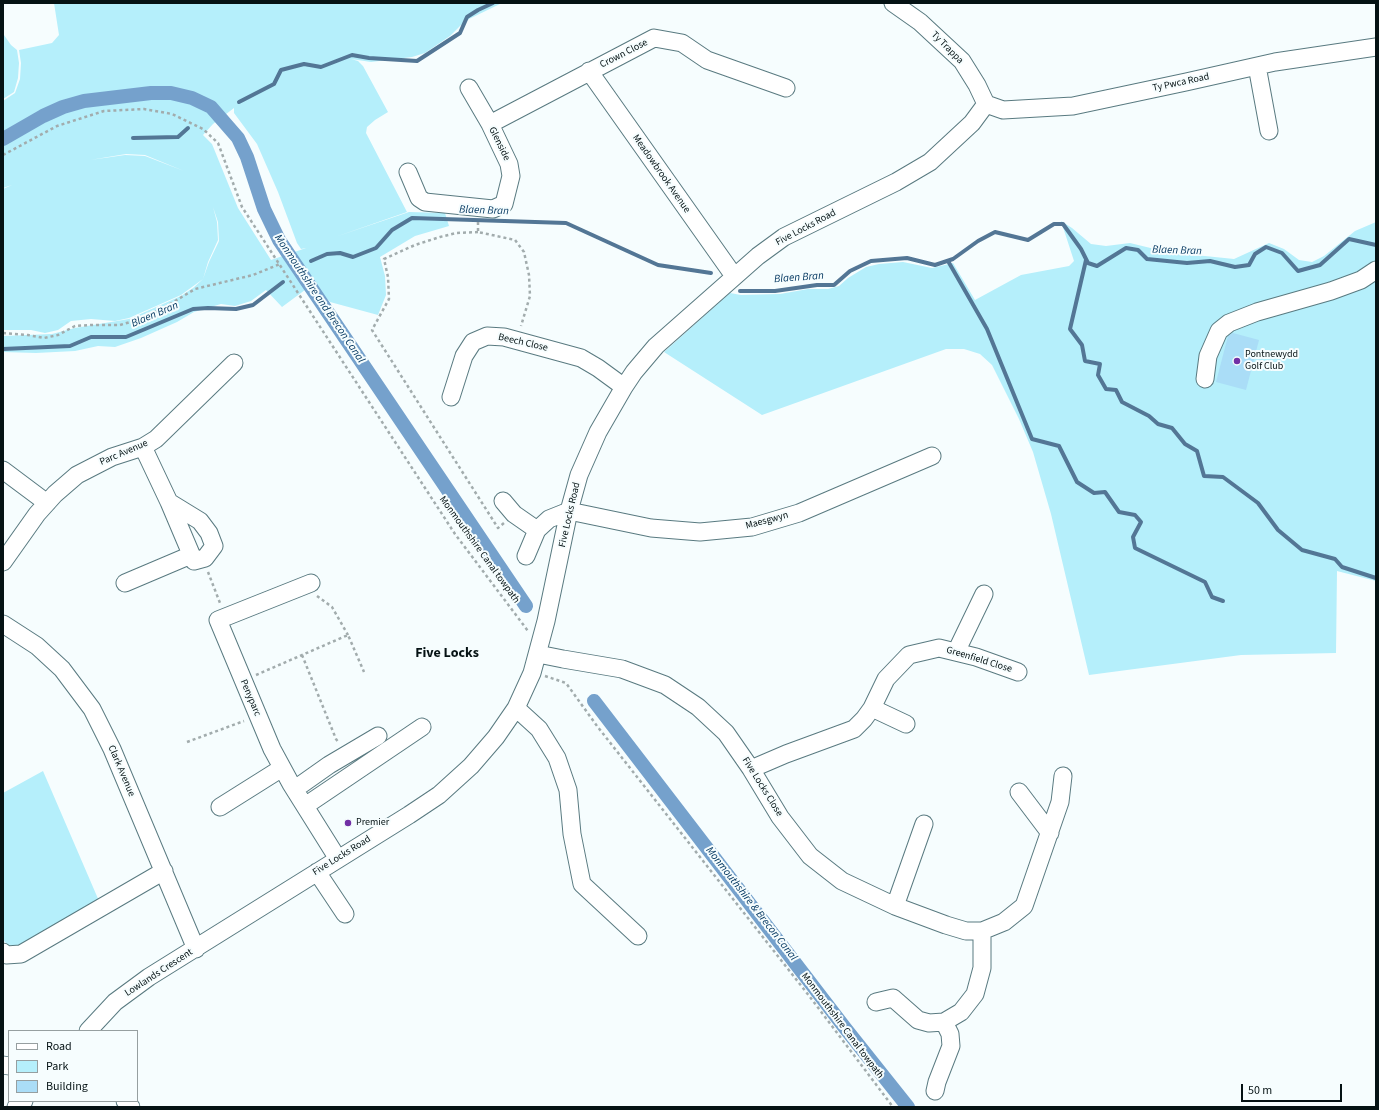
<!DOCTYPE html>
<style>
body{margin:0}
#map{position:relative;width:1379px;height:1110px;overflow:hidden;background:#f6fdfe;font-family:"Source Sans 3",sans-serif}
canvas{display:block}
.frame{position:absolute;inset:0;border:4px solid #051214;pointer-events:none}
.legend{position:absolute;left:8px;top:1030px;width:130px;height:72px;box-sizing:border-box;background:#f6fdfe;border:1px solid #969fa0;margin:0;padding:5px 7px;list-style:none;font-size:12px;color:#051214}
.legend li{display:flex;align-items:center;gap:8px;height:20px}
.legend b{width:20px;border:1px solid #969fa0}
.scale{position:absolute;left:1241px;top:1084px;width:101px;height:18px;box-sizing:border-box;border:2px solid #051214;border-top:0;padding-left:5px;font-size:12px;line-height:14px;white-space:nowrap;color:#051214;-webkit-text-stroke:3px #f6fdfe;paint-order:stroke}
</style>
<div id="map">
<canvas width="1379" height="1110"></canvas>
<div class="frame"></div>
<ul class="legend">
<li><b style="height:5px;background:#fff"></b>Road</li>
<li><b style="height:11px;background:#b5effb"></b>Park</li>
<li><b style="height:11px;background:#aaddf7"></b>Building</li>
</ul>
<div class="scale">50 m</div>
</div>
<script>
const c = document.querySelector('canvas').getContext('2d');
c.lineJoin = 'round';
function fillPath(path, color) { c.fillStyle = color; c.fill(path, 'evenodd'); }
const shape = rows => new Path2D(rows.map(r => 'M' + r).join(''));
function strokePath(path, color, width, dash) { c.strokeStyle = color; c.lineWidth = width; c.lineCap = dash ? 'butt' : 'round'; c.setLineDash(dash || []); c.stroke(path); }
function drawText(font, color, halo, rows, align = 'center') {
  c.font = font + ' "Source Sans 3",sans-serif'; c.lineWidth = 4; c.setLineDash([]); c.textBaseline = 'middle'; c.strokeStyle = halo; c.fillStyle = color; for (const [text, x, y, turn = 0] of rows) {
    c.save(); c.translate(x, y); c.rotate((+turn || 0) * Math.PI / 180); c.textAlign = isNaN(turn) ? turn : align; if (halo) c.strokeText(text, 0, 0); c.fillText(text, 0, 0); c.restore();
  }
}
fillPath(shape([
 [54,3,502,3,469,19,460,26,450,36,425,53,412,57,371,62,351,59,358,61,363,66,388,112,375,120,367,127,366,133,407,212,335,237,409,212,445,213,449,226,415,236,380,257,385,276,386,295,378,315,330,302,313,284,282,307,266,290,251,301,235,306,221,304,194,312,177,322,141,338,115,347,98,346,75,351,36,353,3,352,3,336,52,334,75,328,129,319,181,296,193,288,203,279,209,262,219,241,218,222,213,207,217,222,218,240,208,262,203,279,181,295,129,318,115,321,91,319,71,321,58,330,45,333,31,330,3,330,3,189,12,185,3,188,3,101,15,93,20,79,21,63,19,50,52,43,59,35],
 [234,108,234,113,257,144,278,192,297,243,301,249,306,248,271,260,238,208,212,144,203,135,213,124],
 [126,154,145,155,184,171,145,156,125,155,90,160],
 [3,29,4,35,11,45,17,50,19,63,18,78,14,92,3,99],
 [1061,221,1072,228,1091,244,1106,246,1130,243,1175,254,1205,256,1234,259,1269,243,1284,249,1299,260,1312,262,1324,256,1355,231,1376,222,1376,581,1337,571,1336,653,1241,655,1089,675,1051,514,1033,452,1019,419,992,365,980,354,964,349,946,349,762,415,664,352,730,293,741,295,780,294,808,289,828,289,839,286,848,278,866,267,879,264,903,262,932,268,953,263,975,300,1021,275,1069,266,1074,261],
 [43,771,99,901,22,946,8,945,3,940,3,793]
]), '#b5effb');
strokePath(shape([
 [239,102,274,84,281,70,304,64,321,67,352,55,369,58,417,61,460,33,467,17,478,10,493,3],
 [133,138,178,137,188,128],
 [1086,260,1070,329,1082,345,1085,361,1100,364,1098,375,1106,389,1116,390,1122,402,1149,416,1158,424,1172,428,1185,444,1197,451,1204,476,1223,477,1258,503,1278,530,1302,550,1335,559,1342,567,1376,578],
 [311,261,327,254,340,253,353,257,376,248,392,230,412,218,566,223,658,265,711,273],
 [948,261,987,329,1032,439,1059,446,1077,482,1094,493,1105,492,1119,512,1135,515,1141,522,1133,537,1135,548,1205,582,1212,597,1223,601],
 [740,291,775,291,817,285,834,285,850,271,871,261,907,258,935,265,953,259,978,241,995,232,1028,240,1054,224,1063,224,1081,249,1088,263,1097,266,1126,248,1138,250,1147,259,1187,263,1210,261,1235,267,1249,265,1255,254,1266,247,1282,253,1298,271,1320,265,1349,239,1376,245],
 [3,349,70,346,91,337,126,337,193,309,208,308,236,309,253,305,283,282]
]), '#537695', 4);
strokePath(shape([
 [3,139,43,116,63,107,84,101,151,93,171,93,192,98,211,107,238,138,247,157,264,209,279,240,526,606],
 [594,701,845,1028,908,1107]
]), '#75a1cc', 14);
fillPath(shape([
 [1233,333,1259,340,1246,390,1216,382,1228,336]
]), '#aaddf7');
const minor = shape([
 [893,3,920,22,962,61,977,85,986,104],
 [1257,66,1269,131],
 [589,71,734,276],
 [986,104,1003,110,1073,106,1186,82,1275,62,1376,47],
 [490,124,654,38,682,43,707,60,786,88],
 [408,172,419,198,425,202,493,209,504,204,511,176,509,164,490,124,469,88],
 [1205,379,1208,356,1219,331,1229,323,1257,312,1331,291,1361,280,1376,270],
 [451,397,464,356,473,342,487,336,504,337,581,358,598,368,624,387],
 [143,447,169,502,194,561,205,558,214,546,209,533,200,521,169,502],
 [3,470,47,503],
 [503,501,514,514,537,530],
 [526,556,537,530,549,519,569,511,651,528,700,532,752,527,799,513,932,456],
 [3,562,37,514,55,494,77,475,112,457,143,447,156,439,234,363],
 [125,583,191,555],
 [311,583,218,620,272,749,291,784,338,859],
 [3,624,37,646,62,669,92,709,112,749,196,949],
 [956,652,984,594],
 [538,654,563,659,622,669,665,685,698,707,726,733,751,769,780,817,810,856,842,881,895,906,946,925,966,931,982,931,1004,922,1024,906,1060,802,1063,776],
 [516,708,539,729,557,758,568,790,572,834,582,884,638,936],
 [872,708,906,724],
 [751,769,786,754,854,729,864,719,872,708,886,679,909,655,939,648,976,657,1018,672],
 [295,789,329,765,378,736],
 [1019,792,1050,833],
 [305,806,422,727],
 [220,807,282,768],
 [317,872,345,914],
 [895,906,924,824],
 [3,952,6,955,21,954,164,871],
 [876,1002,893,998,918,1020,929,1023,944,1022,961,1012,975,994,982,968,982,931],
 [88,1031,115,1002,149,977,409,815,439,795,471,766,496,737,516,708,532,673,546,621,569,511,579,475,598,432,624,387,634,372,656,346,758,256,784,237,896,182,930,162,972,123,986,104],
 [3,1065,9,1066],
 [935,1091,937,1082,951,1046,950,1034,944,1022],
 [125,1101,131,1107],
 [16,1107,24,1101]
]);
strokePath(minor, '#597a80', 19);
strokePath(shape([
 [3,155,57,126,104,111,144,109,172,114,203,129,218,143,242,207,455,534,528,631],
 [478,222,478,232,515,240,524,252,529,275,530,296,521,326],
 [478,232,456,233,440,237,415,245,384,259,388,277,389,299,372,330,498,528,504,523],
 [3,333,28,335,44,338,58,335,75,326,91,325,120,325,137,320,162,309,195,289,253,275,280,264],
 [208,572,220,603],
 [317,596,332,607,348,635],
 [302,655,336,739,339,743],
 [256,675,348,635,364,672],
 [545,676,566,683,597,726,810,997,893,1107],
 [187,742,244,721]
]), '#a2acad', 2.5, [3, 3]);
strokePath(minor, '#fff', 17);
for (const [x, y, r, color] of [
 [1237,361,4,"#7230a5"],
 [348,823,4,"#7230a5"]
]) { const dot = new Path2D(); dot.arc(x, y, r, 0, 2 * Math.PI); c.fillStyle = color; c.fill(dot); strokePath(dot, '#f6fdfe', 1.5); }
drawText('10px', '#051214', '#f6fdfe', [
 ["Ty Trappa",947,48,45],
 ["Crown Close",624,54,-27],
 ["Ty Pwca Road",1181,83,-12],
 ["Glenside",499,144,64],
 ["Meadowbrook Avenue",661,174,55],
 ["Five Locks Road",806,228,-28],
 ["Beech Close",523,343,13],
 ["Parc Avenue",124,453,-23],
 ["Five Locks Road",570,515,-77],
 ["Maesgwyn",767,521,-15],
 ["Monmouthshire Canal towpath",479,550,54],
 ["Greenfield Close",979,660,17],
 ["Penyparc",250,698,67],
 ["Clark Avenue",121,771,67],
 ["Five Locks Close",762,787,58],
 ["Five Locks Road",342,856,-32],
 ["Lowlands Crescent",159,973,-33],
 ["Monmouthshire Canal towpath",842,1026,53]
]);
drawText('10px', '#051214', '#f6fdfe', [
 ["Pontnewydd",1245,355],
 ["Golf Club",1245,367],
 ["Premier",356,823]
], 'left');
drawText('italic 11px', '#053861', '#f6fdfe', [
 ["Blaen Bran",484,211,2],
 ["Blaen Bran",1177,251,2],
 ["Blaen Bran",799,278,-4],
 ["Monmouthshire and Brecon Canal",319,299,56],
 ["Blaen Bran",155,315,-23],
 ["Monmouthshire & Brecon Canal",751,904,52]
]);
drawText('bold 14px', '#051214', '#f6fdfe', [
 ["Five Locks",447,654]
]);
</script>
